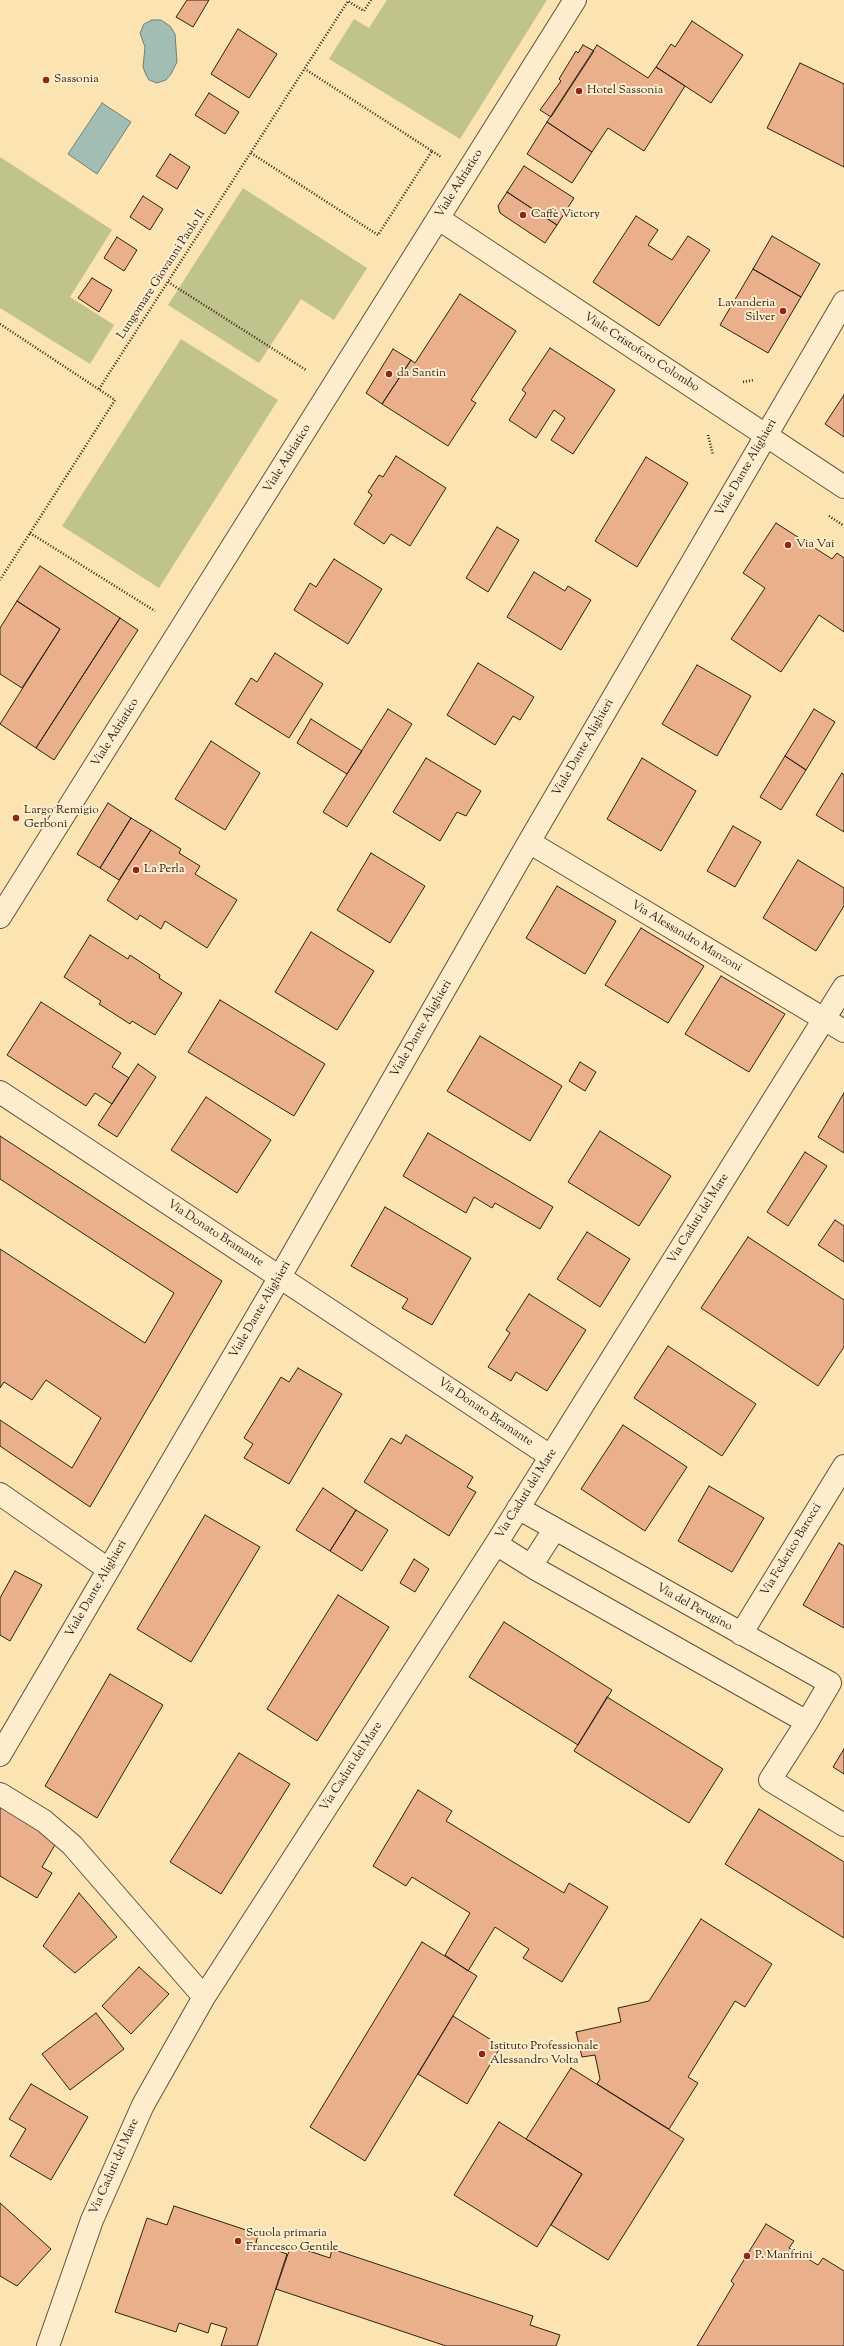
<!DOCTYPE html>
<meta charset="utf-8">
<style>
body{margin:0}
canvas{display:block;background:#fce3b2}
</style>
<canvas width="844" height="2346"></canvas>
<script>
const c = document.querySelector('canvas').getContext('2d');
c.lineJoin = 'round';
function fillPath(path, color) { c.fillStyle = color; c.fill(path, 'evenodd'); }
const shape = rows => new Path2D(rows.map(r => 'M' + r).join(''));
function strokePath(path, color, width, dash) { c.strokeStyle = color; c.lineWidth = width; c.lineCap = dash ? 'butt' : 'round'; c.setLineDash(dash || []); c.stroke(path); }
function drawText(font, color, halo, rows, align = 'center') {
  c.font = font + ' "Sorts Mill Goudy",serif'; c.lineWidth = 4; c.setLineDash([]); c.textBaseline = 'middle'; c.strokeStyle = halo; c.fillStyle = color; for (const [text, x, y, turn = 0] of rows) {
    c.save(); c.translate(x, y); c.rotate((+turn || 0) * Math.PI / 180); c.textAlign = isNaN(turn) ? turn : align; if (halo) c.strokeText(text, 0, 0); c.fillText(text, 0, 0); c.restore();
  }
}
fillPath(shape([
 [387,0,547,0,460,139,329,59,354,19,369,28],
 [0,157,112,230,70,297,114,325,90,364,0,308],
 [243,188,367,268,334,320,301,299,259,363,168,305],
 [181,339,278,400,159,588,62,526]
]), '#c0c38b');
const water = shape([
 [152,20,161,20,170,26,175,34,177,62,171,74,166,80,157,83,149,80,146,75,143,67,145,47,140,33,144,24,152,20],
 [102,103,131,122,97,174,68,154,102,103]
]);
fillPath(water, '#a1bdb4');
strokePath(water, '#727f75', 1);
const building = shape([
 [187,0,209,0,193,27,176,17,187,0],
 [692,21,743,55,711,103,656,67,671,44,675,47,692,21],
 [238,29,277,54,249,98,211,74,238,29],
 [583,45,594,51,551,117,540,110,561,81,559,79,576,51,578,53,583,45],
 [597,45,648,78,656,67,685,86,644,151,608,128,592,152,547,122,597,45],
 [800,63,844,84,844,167,767,128,800,63],
 [209,93,239,112,225,134,195,115,209,93],
 [547,122,592,152,572,183,527,154,547,122],
 [170,154,190,167,177,189,156,176,170,154],
 [524,166,574,198,557,225,507,192,524,166],
 [507,192,557,225,545,243,500,213,498,206,507,192],
 [143,196,163,209,150,230,130,217,143,196],
 [636,216,658,230,648,245,672,260,688,236,710,250,659,326,593,282,636,216],
 [772,236,820,264,801,297,753,269,772,236],
 [117,237,137,250,124,271,104,258,117,237],
 [753,269,801,297,768,353,720,325,753,269],
 [92,278,112,290,99,312,78,298,92,278],
 [460,294,516,331,471,400,476,403,448,446,382,404,411,360,415,363,460,294],
 [550,348,615,390,573,454,551,440,565,418,554,410,536,438,509,420,526,393,522,390,550,348],
 [393,349,411,360,382,404,366,393,393,349],
 [844,395,844,437,825,424,844,395],
 [396,456,446,488,410,546,391,534,384,544,354,524,372,495,368,492,379,475,383,477,396,456],
 [646,457,688,483,637,567,595,541,646,457],
 [776,523,832,559,837,553,844,558,844,632,819,615,781,672,731,639,765,588,743,573,776,523],
 [497,527,519,540,488,592,466,578,497,527],
 [334,559,382,589,348,644,294,610,310,583,316,587,334,559],
 [40,566,120,618,36,748,0,724,60,629,17,601,40,566],
 [534,572,565,591,568,586,591,600,561,650,507,617,534,572],
 [17,601,60,629,22,688,0,674,0,628,17,601],
 [120,618,138,630,54,760,36,748,120,618],
 [275,653,323,684,289,738,235,704,251,678,257,682,275,653],
 [478,663,534,697,520,720,513,716,495,745,447,715,478,663],
 [697,665,751,696,717,756,662,724,697,665],
 [388,709,412,724,347,827,323,812,388,709],
 [814,709,835,722,806,770,785,756,814,709],
 [311,719,362,751,347,774,297,743,311,719],
 [211,741,260,773,225,830,175,799,211,741],
 [785,756,806,770,781,810,760,797,785,756],
 [426,758,481,791,466,816,457,812,440,841,393,812,426,758],
 [642,758,696,791,661,851,607,819,642,758],
 [842,773,844,775,844,832,816,815,842,773],
 [108,803,131,818,100,868,77,854,108,803],
 [131,818,151,830,119,880,100,868,131,818],
 [733,826,761,842,735,887,707,871,733,826],
 [151,830,181,849,179,853,200,866,195,874,237,900,207,948,165,921,161,929,140,915,137,920,107,900,151,830],
 [371,853,425,886,390,943,337,910,371,853],
 [798,860,844,888,844,906,816,951,763,918,798,860],
 [557,886,616,921,585,974,526,938,557,886],
 [641,928,704,966,668,1023,605,985,641,928],
 [311,932,374,971,337,1030,275,992,311,932],
 [90,935,128,959,130,955,160,975,159,978,182,993,155,1035,132,1021,130,1024,99,1004,101,1001,64,977,90,935],
 [721,976,785,1014,749,1072,685,1034,721,976],
 [220,1000,325,1064,294,1116,188,1052,220,1000],
 [41,1002,121,1053,112,1067,129,1078,112,1104,95,1093,86,1106,7,1055,41,1002],
 [480,1036,562,1086,530,1141,447,1091,480,1036],
 [580,1062,596,1072,585,1091,569,1081,580,1062],
 [138,1064,156,1077,117,1137,98,1125,138,1064],
 [844,1093,844,1153,818,1137,844,1093],
 [206,1097,271,1140,237,1193,171,1150,206,1097],
 [600,1131,671,1176,639,1226,568,1182,600,1131],
 [428,1133,553,1207,540,1229,495,1203,492,1208,474,1197,466,1213,403,1176,428,1133],
 [0,1136,222,1281,90,1507,0,1446,0,1420,72,1468,101,1418,46,1380,32,1400,4,1382,0,1388,0,1249,145,1343,174,1293,0,1179,0,1136],
 [805,1152,827,1166,788,1226,767,1212,805,1152],
 [385,1207,471,1258,432,1325,402,1308,408,1299,351,1266,385,1207],
 [835,1220,844,1226,844,1262,818,1245,835,1220],
 [587,1232,630,1259,600,1307,557,1279,587,1232],
 [748,1237,844,1300,844,1347,818,1386,701,1308,748,1237],
 [529,1294,586,1330,547,1391,516,1372,511,1381,488,1367,510,1333,506,1330,529,1294],
 [668,1346,756,1404,722,1456,634,1398,668,1346],
 [298,1368,342,1394,289,1484,244,1458,253,1444,244,1438,281,1377,289,1382,298,1368],
 [623,1425,687,1467,645,1531,581,1489,623,1425],
 [406,1435,473,1477,467,1487,476,1492,449,1536,364,1482,391,1438,401,1444,406,1435],
 [709,1486,764,1518,732,1572,678,1541,709,1486],
 [323,1488,356,1510,330,1551,296,1530,323,1488],
 [356,1510,388,1530,362,1571,330,1551,356,1510],
 [205,1515,260,1547,191,1662,137,1629,205,1515],
 [839,1543,844,1546,844,1628,803,1605,839,1543],
 [414,1559,429,1569,415,1592,400,1583,414,1559],
 [15,1571,42,1585,10,1641,0,1635,0,1598,15,1571],
 [338,1595,389,1627,317,1741,267,1709,338,1595],
 [504,1622,612,1690,578,1745,469,1677,504,1622],
 [110,1674,163,1705,97,1818,45,1786,110,1674],
 [607,1697,723,1769,689,1823,574,1751,607,1697],
 [844,1749,844,1774,833,1767,844,1749],
 [239,1753,290,1784,221,1894,170,1862,239,1753],
 [418,1790,452,1811,446,1821,564,1893,569,1883,608,1907,562,1982,523,1958,529,1949,495,1927,468,1971,445,1955,470,1913,412,1877,406,1886,373,1866,418,1790],
 [2,1804,59,1838,42,1867,52,1873,37,1898,0,1876,0,1807,2,1804],
 [759,1809,844,1862,844,1938,725,1864,759,1809],
 [79,1893,117,1937,75,1973,43,1946,79,1893],
 [701,1919,772,1964,745,2007,735,2001,688,2077,698,2083,669,2129,597,2084,600,2079,595,2055,582,2057,576,2032,621,2022,618,2008,649,2001,701,1919],
 [422,1942,477,1976,365,2161,310,2127,422,1942],
 [139,1967,169,1994,131,2034,102,2006,139,1967],
 [96,2013,124,2049,70,2090,42,2054,96,2013],
 [453,2016,501,2046,467,2104,418,2074,453,2016],
 [571,2068,684,2139,608,2260,551,2225,582,2174,526,2139,571,2068],
 [31,2084,88,2117,51,2180,10,2156,26,2129,9,2119,31,2084],
 [499,2122,582,2174,537,2247,454,2195,499,2122],
 [0,2203,51,2249,17,2286,0,2276,0,2203],
 [174,2206,258,2234,256,2243,287,2254,257,2346,221,2346,227,2328,211,2323,208,2333,179,2323,176,2332,115,2312,147,2218,167,2225,174,2206],
 [766,2224,794,2241,789,2248,818,2265,823,2258,844,2271,844,2346,697,2346,734,2284,731,2281,766,2224],
 [291,2245,330,2258,332,2249,533,2316,530,2325,560,2335,556,2346,446,2346,276,2289,291,2245]
]);
fillPath(building, '#eab08b');
strokePath(building, '#2c2216', 1);
const minor = shape([
 [439,219,844,487],
 [529,842,844,1031],
 [0,917,575,0],
 [0,1092,550,1456],
 [0,1494,108,1569],
 [496,1544,536,1569,807,1722,830,1683,518,1508],
 [531,1566,554,1530],
 [741,1634,844,1466],
 [807,1722,770,1780,844,1825],
 [0,1755,270,1294,529,842,844,302],
 [0,1794,44,1821,72,1845,204,1997],
 [48,2346,92,2220,143,2105,204,1997,496,1544,844,987]
]);
strokePath(minor, '#60523d', 24);
strokePath(shape([
 [432,151,441,157],
 [251,153,378,235,432,151,305,69],
 [168,282,306,370],
 [0,324,115,400,0,580],
 [743,382,754,380],
 [99,389,348,1,364,11,371,0],
 [708,435,713,455],
 [829,516,844,526],
 [30,533,155,611]
]), '#2c2216', 2.5, [1, 2]);
strokePath(minor, '#fdedcd', 22);
for (const [x, y, r, color] of [
 [46,80,4,"#8f2418"],
 [579,91,4,"#8f2418"],
 [523,215,4,"#8f2418"],
 [783,311,4,"#8f2418"],
 [389,374,4,"#8f2418"],
 [788,545,4,"#8f2418"],
 [16,818,4,"#8f2418"],
 [136,870,4,"#8f2418"],
 [482,2054,4,"#8f2418"],
 [238,2241,4,"#8f2418"],
 [747,2256,4,"#8f2418"]
]) { const dot = new Path2D(); dot.arc(x, y, r, 0, 2 * Math.PI); c.fillStyle = color; c.fill(dot); strokePath(dot, '#fdedcd', 1.5); }
drawText('12px', '#2c2216', '#fdedcd', [
 ["Sassonia",54,80],
 ["Hotel Sassonia",587,91],
 ["Caffè Victory",531,215],
 ["Lavanderia",775,304,"right"],
 ["Silver",775,318,"right"],
 ["da Santin",397,374],
 ["Via Vai",796,545],
 ["Largo Remigio",24,811],
 ["Gerboni",24,825],
 ["La Perla",144,870],
 ["Istituto Professionale",490,2047],
 ["Alessandro Volta",490,2061],
 ["Scuola primaria",246,2234],
 ["Francesco Gentile",246,2248],
 ["P. Manfrini",755,2256]
], 'left');
drawText('12px', '#2c2216', '#fdedcd', [
 ["Viale Adriatico",460,184,-58],
 ["Lungomare Giovanni Paolo II",162,275,-57],
 ["Viale Cristoforo Colombo",641,353,33],
 ["Viale Adriatico",288,459,-58],
 ["Viale Dante Alighieri",747,468,-60],
 ["Viale Adriatico",116,733,-58],
 ["Viale Dante Alighieri",584,748,-60],
 ["Via Alessandro Manzoni",686,937,31],
 ["Viale Dante Alighieri",422,1029,-60],
 ["Via Caduti del Mare",699,1219,-58],
 ["Via Donato Bramante",215,1234,33],
 ["Viale Dante Alighieri",261,1310,-60],
 ["Via Donato Bramante",485,1413,34],
 ["Via Caduti del Mare",527,1494,-58],
 ["Via Federico Barocci",792,1550,-59],
 ["Viale Dante Alighieri",97,1589,-60],
 ["Via del Perugino",694,1608,29],
 ["Via Caduti del Mare",352,1767,-57],
 ["Via Caduti del Mare",115,2167,-66]
]);
</script>
